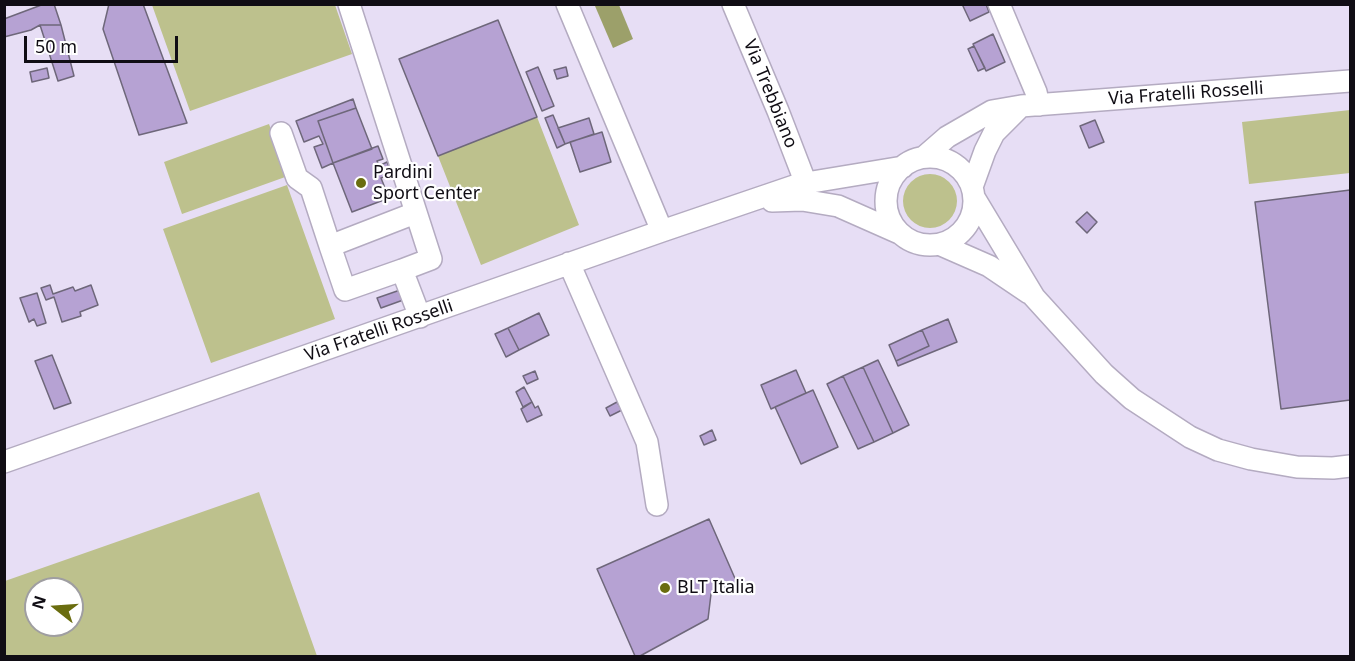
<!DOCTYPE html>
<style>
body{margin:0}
#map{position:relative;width:1355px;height:661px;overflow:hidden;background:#e7def5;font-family:"Noto Sans",sans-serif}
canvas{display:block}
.frame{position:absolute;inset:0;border:6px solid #100d14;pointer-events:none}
.north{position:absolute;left:24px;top:577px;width:60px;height:60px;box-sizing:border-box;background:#fff;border:2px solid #9f9ea1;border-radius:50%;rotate:287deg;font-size:16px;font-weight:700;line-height:24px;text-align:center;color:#100d14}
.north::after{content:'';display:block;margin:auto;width:21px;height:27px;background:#6a6d0f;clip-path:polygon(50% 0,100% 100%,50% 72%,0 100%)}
.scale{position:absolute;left:24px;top:36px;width:154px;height:27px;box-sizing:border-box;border:3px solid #100d14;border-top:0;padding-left:8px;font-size:18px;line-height:21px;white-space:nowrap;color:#100d14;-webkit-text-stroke:4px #fff;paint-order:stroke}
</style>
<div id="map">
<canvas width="1355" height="661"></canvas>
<div class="frame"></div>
<div class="north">N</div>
<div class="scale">50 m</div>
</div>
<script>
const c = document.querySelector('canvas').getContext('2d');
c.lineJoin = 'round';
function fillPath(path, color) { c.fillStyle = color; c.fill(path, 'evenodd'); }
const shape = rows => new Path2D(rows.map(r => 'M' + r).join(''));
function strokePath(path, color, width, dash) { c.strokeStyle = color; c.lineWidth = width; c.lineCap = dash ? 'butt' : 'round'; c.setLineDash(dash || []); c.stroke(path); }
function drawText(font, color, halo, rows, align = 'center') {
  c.font = font + ' "Noto Sans",sans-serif'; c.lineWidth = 4.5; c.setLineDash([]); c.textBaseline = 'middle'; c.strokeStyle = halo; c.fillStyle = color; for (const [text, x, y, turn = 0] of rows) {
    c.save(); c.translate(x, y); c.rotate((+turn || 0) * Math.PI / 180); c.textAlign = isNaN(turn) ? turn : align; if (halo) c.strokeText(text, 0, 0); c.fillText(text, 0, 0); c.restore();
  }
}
fillPath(shape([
 [152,5,335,5,352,54,190,111],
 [1350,110,1350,173,1249,184,1242,122],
 [537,117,579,225,481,265,438,156],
 [269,124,288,176,182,214,164,162],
 '903 201a27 27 0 1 1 54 0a27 27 0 1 1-54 0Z',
 [287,185,335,319,211,363,163,229],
 [259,492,317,656,5,656,5,581],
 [36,589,72,589,72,625,36,625]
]), '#bdc18d');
fillPath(shape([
 [600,4,619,5,633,39,613,48,595,6]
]), '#9ca06a');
const building = shape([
 [44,4,54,4,61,25,40,25,31,30,4,37,4,19,44,4],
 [109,4,143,4,187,123,139,135,103,29,109,4],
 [962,4,986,4,989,12,970,21,962,4],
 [498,20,537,117,438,156,399,59,498,20],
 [40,25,61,25,74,76,58,81,40,25],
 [993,34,1005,62,986,71,973,44,993,34],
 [974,46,985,68,978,71,968,49,974,46],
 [538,67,554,106,542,111,526,72,538,67],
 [566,67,568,76,557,79,554,70,566,67],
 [47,68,49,78,32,82,30,72,47,68],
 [353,99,356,108,318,121,333,163,322,168,314,147,323,144,319,136,304,142,296,121,353,99],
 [356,108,372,149,333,163,318,121,356,108],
 [553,115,565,144,557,148,545,118,553,115],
 [589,118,594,134,565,144,558,128,589,118],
 [1095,120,1104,142,1089,148,1080,126,1095,120],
 [602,132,611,162,580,172,570,142,602,132],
 [378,146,383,159,377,161,379,166,387,162,392,174,381,178,389,198,352,212,333,163,378,146],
 [1350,190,1350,400,1281,409,1255,202,1350,190],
 [1087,212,1097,222,1087,233,1076,222,1087,212],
 [50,285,53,294,73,287,75,291,91,285,98,305,80,312,81,316,62,322,54,297,46,300,41,288,50,285],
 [403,289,406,299,381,308,377,298,403,289],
 [37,293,46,323,37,326,34,319,29,322,20,298,37,293],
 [539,313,549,335,519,350,508,328,539,313],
 [948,319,957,342,898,366,896,361,929,346,922,330,948,319],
 [508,328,519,350,506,357,495,334,508,328],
 [922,330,929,346,896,361,889,345,922,330],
 [52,355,71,403,54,409,35,361,52,355],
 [878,360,909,425,893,433,863,367,878,360],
 [863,367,893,433,874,442,843,376,863,367],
 [796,370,806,393,771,409,761,385,796,370],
 [535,371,538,379,527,384,523,376,535,371],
 [843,376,874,442,858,449,827,384,843,376],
 [524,387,532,402,523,407,516,392,524,387],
 [813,390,838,447,801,464,775,407,813,390],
 [532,402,535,408,538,406,542,415,527,422,521,409,532,402],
 [617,402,622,410,610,416,606,408,617,402],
 [712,430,716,440,704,445,700,436,712,430],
 [709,519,737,583,711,594,708,619,640,656,635,656,597,569,709,519]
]);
fillPath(building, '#b6a2d3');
strokePath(building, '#6e677a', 1.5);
const minor = shape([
 [349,4,431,259,402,270,420,317],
 [567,4,662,231],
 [733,4,778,111,803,176,800,184],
 [999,4,1036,92,1039,105],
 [281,133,297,178,311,188,330,246],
 '886 201a44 44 0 1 1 88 0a44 44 0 1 1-88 0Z',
 [924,157,947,137,992,111,1021,106,1350,81],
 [972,187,985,151,994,133,1021,106],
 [975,199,1034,297,1104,374,1132,399,1190,437,1218,450,1251,459,1297,467,1333,468,1350,466],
 [772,201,802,200,838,206,899,233],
 [941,245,989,266,1029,293],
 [569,263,647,442,657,505],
 [402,270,345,290,330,246,415,213],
 [4,462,662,231,800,184,903,167]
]);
strokePath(minor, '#b4abc1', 24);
strokePath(minor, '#fff', 21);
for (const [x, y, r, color] of [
 [361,183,6,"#6a6d0f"],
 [665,588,6,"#6a6d0f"]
]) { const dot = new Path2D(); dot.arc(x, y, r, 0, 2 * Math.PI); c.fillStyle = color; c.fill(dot); strokePath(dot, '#fff', 2); }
drawText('18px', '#100d14', '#fff', [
 ["Via Trebbiano",770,94,68],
 ["Via Fratelli Rosselli",1186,94,-4],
 ["Via Fratelli Rosselli",379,331,-19]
]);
drawText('18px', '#100d14', '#fff', [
 ["Pardini",373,173],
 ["Sport Center",373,194],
 ["BLT Italia",677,588]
], 'left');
</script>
